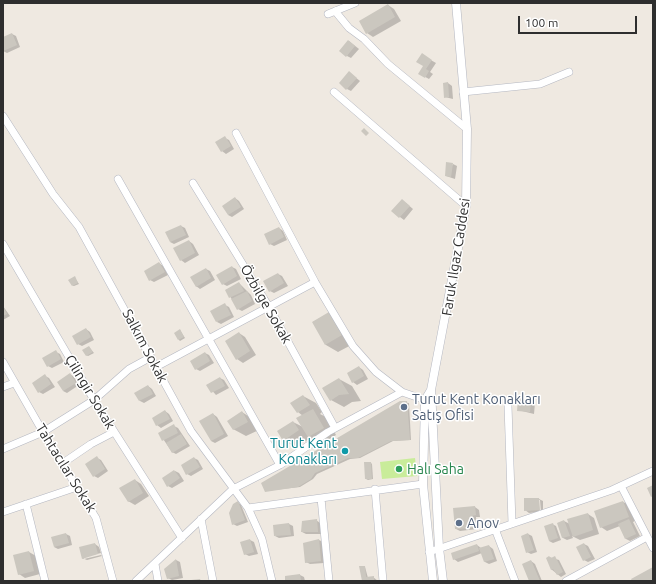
<!DOCTYPE html>
<meta charset="utf-8">
<style>
body{margin:0}
#map{position:relative;width:656px;height:584px;overflow:hidden;background:#efe9e1;font-family:Ubuntu,sans-serif}
canvas{display:block}
.frame{position:absolute;inset:0;border:4px solid #2e2e2e;pointer-events:none}
.scale{position:absolute;left:518px;top:16px;width:119px;height:18px;box-sizing:border-box;border:2px solid #2e2e2e;border-top:0;padding-left:5px;font-size:12px;line-height:14px;white-space:nowrap;color:#2e2e2e;-webkit-text-stroke:3px #fff;paint-order:stroke}
</style>
<div id="map">
<canvas width="656" height="584"></canvas>
<div class="frame"></div>
<div class="scale">100 m</div>
</div>
<script>
const c = document.querySelector('canvas').getContext('2d');
c.lineJoin = 'round';
function fillPath(path, color) { c.fillStyle = color; c.fill(path, 'evenodd'); }
const shape = rows => new Path2D(rows.map(r => 'M' + r).join(''));
function strokePath(path, color, width, dash) { c.strokeStyle = color; c.lineWidth = width; c.lineCap = dash ? 'butt' : 'round'; c.setLineDash(dash || []); c.stroke(path); }
function drawText(font, color, halo, rows, align = 'center') {
  c.font = font + ' Ubuntu,sans-serif'; c.lineWidth = 3; c.setLineDash([]); c.textBaseline = 'middle'; c.strokeStyle = halo; c.fillStyle = color; for (const [text, x, y, turn = 0] of rows) {
    c.save(); c.translate(x, y); c.rotate((+turn || 0) * Math.PI / 180); c.textAlign = isNaN(turn) ? turn : align; if (halo) c.strokeText(text, 0, 0); c.fillText(text, 0, 0); c.restore();
  }
}
fillPath(shape([
 [415,458,417,476,382,479,380,462]
]), '#c9ec9a');
fillPath(shape([
 [388,5,394,9,401,21,373,37,367,33],
 [12,34,16,36,20,47,7,53,3,51,3,38],
 [349,41,359,49,351,58,347,56],
 [422,55,436,63,430,72,433,74,429,79,420,74,425,66],
 [350,73,360,81,351,91,347,89],
 [448,83,452,86,453,99,445,97,444,84],
 [225,138,229,140,234,149,226,154,222,151],
 [453,164,457,166,455,179,446,176],
 [235,198,239,201,244,209,232,217,228,215],
 [406,203,413,209,404,220,392,211],
 [181,226,185,228,189,237,174,244,170,242],
 [279,228,283,231,287,240,274,246,270,244],
 [189,241,193,244,199,255,185,263,181,260],
 [159,263,163,266,168,275,154,282,150,280],
 [232,267,236,269,241,279,227,286,223,284],
 [206,269,210,271,215,280,200,289,196,286],
 [278,274,282,276,288,286,274,293,270,291,265,281],
 [75,278,79,284,74,286,73,286],
 [239,283,251,295,255,304,242,311,238,309,226,290],
 [225,305,229,307,234,317,221,324,217,322],
 [3,306,10,316,3,320],
 [329,313,355,343,338,352,326,345,313,322],
 [86,329,90,332,94,340,82,346,78,344],
 [180,330,185,338,180,341,179,340],
 [239,333,245,337,256,355,243,363,237,359],
 [89,347,94,353,88,356,86,355],
 [56,352,60,354,64,362,52,368,48,366],
 [205,353,209,355,214,363,200,371,196,369],
 [359,367,363,370,368,379,357,385,353,382,348,374],
 [70,374,74,377,79,385,67,393,63,391],
 [45,376,49,378,55,387,43,394,39,392],
 [220,378,224,380,229,388,216,395,207,385],
 [339,379,352,386,361,401,352,402,344,407,331,400],
 [148,386,152,389,156,396,144,403,140,401,136,393],
 [303,396,316,403,322,412,320,414,326,417,336,435,321,444,311,438,296,447,283,440,293,422,303,427,303,416,298,412],
 [531,401,535,403,534,414,518,410],
 [400,402,409,403,411,440,393,441,360,458,350,459,317,474,313,479,300,487,266,491],
 [165,411,169,414,173,421,161,428,157,425],
 [242,412,254,420,261,429,246,436,233,429],
 [213,414,217,417,228,436,215,443,211,441],
 [174,426,178,428,190,446,176,454,172,452,159,433],
 [97,458,101,460,108,471,98,478,94,476],
 [194,458,198,460,203,469,191,476,187,474],
 [371,463,372,464,373,479,368,480,366,479],
 [175,471,179,473,184,481,172,488,168,486],
 [135,480,141,484,149,496,135,505,128,501],
 [539,499,543,501,543,512,541,512,540,500,538,500,539,512,529,513,525,510],
 [238,502,241,505,248,522,237,526,233,524],
 [623,502,630,505,635,521,633,522,640,536,630,541,626,539,620,526,607,531,601,527,595,512],
 [475,507,479,510,480,517,476,517,477,529,460,531,456,529,454,509],
 [588,514,594,518,599,534,580,540,572,536,573,538,567,540,563,538,558,523,564,521,570,524],
 [316,520,320,523,321,534,306,534,302,532],
 [289,524,293,526,294,536,279,538,275,536],
 [552,524,556,526,561,540,553,543,549,541],
 [66,534,70,536,72,545,58,549,54,547],
 [528,534,532,536,537,552,531,554,527,552],
 [250,540,254,542,258,554,249,556,245,554],
 [319,540,323,542,324,563,310,564,306,562,313,541],
 [95,544,99,547,101,553,84,557,84,559,101,555,102,556,87,560,82,558],
 [584,544,588,546,595,559,588,562,584,560],
 [477,545,481,548,489,546,493,549,497,561,489,564,485,562,482,553,458,562,454,559],
 [29,552,36,556,40,574,25,578,19,574],
 [549,557,559,560,566,574,561,577,551,569],
 [176,560,180,562,183,578,172,580,168,578],
 [531,561,535,564,542,581,530,581],
 [365,567,368,578,373,577,378,581,363,581],
 [300,575,304,577,305,581,286,581]
]), '#0003');
fillPath(shape([
 [388,4,395,17,366,34,359,21],
 [12,33,17,45,3,51,3,37],
 [348,40,355,46,346,57,339,51],
 [422,53,432,60,426,69,429,71,425,78,418,74,423,66,416,62],
 [349,71,357,78,346,90,339,83],
 [448,82,449,97,444,98,443,83],
 [364,128,369,133,366,136,361,131],
 [225,136,231,146,221,152,215,142],
 [446,162,453,163,451,177,445,176],
 [235,197,241,207,228,215,222,206],
 [402,199,410,206,399,218,391,211],
 [181,225,186,235,170,242,165,232],
 [279,227,284,237,269,245,264,234],
 [189,240,195,253,180,261,173,248],
 [159,262,165,272,149,281,144,271],
 [232,266,237,276,222,285,216,275],
 [206,268,211,278,196,287,190,277],
 [278,273,284,283,269,292,263,281],
 [75,276,78,283,72,286,68,280],
 [239,282,244,291,229,298,225,290],
 [247,291,252,301,237,310,231,299],
 [225,303,231,315,216,322,210,311],
 [3,307,7,314,3,316],
 [329,312,342,335,325,345,312,322],
 [86,328,91,337,77,345,72,336],
 [180,329,184,337,178,340,174,333],
 [239,332,250,351,236,360,225,341],
 [89,346,93,352,86,356,82,350],
 [56,350,61,359,47,367,42,358],
 [205,352,210,361,195,370,190,361],
 [359,366,364,376,352,383,347,373],
 [70,373,76,383,63,391,57,382],
 [45,374,51,384,38,393,32,383],
 [220,377,225,386,211,393,206,385],
 [339,378,349,394,339,395,330,401,322,388],
 [148,385,153,394,139,401,134,393],
 [303,395,310,405,297,413,290,403],
 [518,398,531,400,530,412,517,411],
 [400,401,407,401,410,440,391,441,358,458,348,458,315,473,311,479,298,487,265,492,261,483],
 [313,409,324,428,308,437,296,418],
 [165,410,170,419,156,426,152,418],
 [242,411,248,422,233,430,227,421],
 [213,413,224,434,211,441,199,421],
 [293,421,299,430,283,441,277,431],
 [174,424,178,433,162,441,158,433],
 [181,434,187,444,172,453,166,443],
 [97,456,105,469,93,477,85,464],
 [194,457,200,467,186,475,181,465],
 [364,462,371,462,372,479,365,479],
 [174,470,180,478,167,487,162,478],
 [135,479,143,493,128,502,119,488],
 [653,485,653,496,651,497,647,488],
 [524,498,539,498,540,510,524,511],
 [238,501,245,520,232,525,229,513,233,504],
 [623,501,629,517,600,528,594,511],
 [475,506,476,515,472,516,473,528,455,529,453,508],
 [588,513,593,530,573,537,567,519],
 [317,519,318,532,301,532,302,521],
 [629,519,636,534,625,539,618,524],
 [564,520,570,536,562,538,557,523],
 [289,523,291,535,274,536,273,525],
 [553,523,558,538,549,541,544,526],
 [66,533,69,543,54,547,51,537],
 [528,533,534,550,526,553,521,536],
 [250,539,254,552,244,555,240,542],
 [319,539,321,561,305,563,303,543],
 [95,543,98,554,82,559,79,547],
 [584,543,591,557,583,561,576,547],
 [477,544,479,551,453,560,451,553],
 [489,545,494,559,484,562,479,548],
 [29,551,34,571,18,575,13,555],
 [549,556,551,558,555,556,563,572,557,575,553,569,551,570,546,558],
 [176,559,179,576,167,579,164,569],
 [531,560,540,581,529,581,522,564],
 [359,566,365,566,366,577,374,576,374,581,362,581],
 [653,567,653,581,632,581,631,579],
 [300,574,301,581,285,581,285,576],
 [200,579,201,581,191,581,191,580]
]), '#cbc7bf');
const minor = shape([
 [335,11,349,28,364,39,388,64,467,129],
 [328,14,355,3],
 [334,92,466,206],
 [463,92,540,84,569,72],
 [3,116,53,194,79,227,191,431,248,508,262,539,272,581],
 [236,133,315,282,353,346,376,372,402,392,425,400],
 [118,179,280,465],
 [193,183,269,307,335,428],
 [3,244,94,400,182,538],
 [3,362,43,432,96,518,113,581],
 [156,367,315,282],
 [3,387,14,383],
 [508,406,512,523],
 [3,449,43,432,94,400,129,369,151,357],
 [63,463,91,444,114,432],
 [621,486,653,548],
 [375,489,383,581],
 [321,498,329,581],
 [26,504,45,581],
 [248,508,423,484],
 [3,512,77,487],
 [201,519,213,581],
 [495,529,515,581],
 [429,552,612,490,653,471],
 [155,564,158,581],
 [136,581,233,489,280,465,328,432,402,392],
 [566,581,647,537]
]);
const tertiary = shape([
 [431,390,439,548,443,581],
 [433,581,423,484,425,400,431,390,466,206,467,129,456,3]
]);
strokePath(minor, '#b4b7c1', 8);
strokePath(tertiary, '#b4b7c1', 9);
strokePath(minor, '#fff', 7);
strokePath(tertiary, '#fff', 8);
for (const [x, y, r, color] of [
 [404,407,4,"#5c6f8a"],
 [345,451,4,"#0f9aa8"],
 [399,469,4,"#2e9e5b"],
 [459,523,4,"#5c6f8a"]
]) { const dot = new Path2D(); dot.arc(x, y, r, 0, 2 * Math.PI); c.fillStyle = color; c.fill(dot); strokePath(dot, '#fff', 1.5); }
drawText('14px', '#2e2e2e', '#fff', [
 ["Faruk Ilgaz Caddesi",456,257,-81],
 ["Özbilge Sokak",266,304,60],
 ["Salkım Sokak",145,346,62],
 ["Çilingir Sokak",90,392,59],
 ["Tahtacılar Sokak",66,468,58]
]);
drawText('14px', '#4e5e75', '#fff', [
 ["Turut Kent Konakları",412,399],
 ["Satış Ofisi",412,415],
 ["Anov",467,523]
], 'left');
drawText('14px', '#0d838f', '#fff', [
 ["Turut Kent",337,443],
 ["Konakları",337,459]
], 'right');
drawText('14px', '#27864d', '#fff', [
 ["Halı Saha",407,469]
], 'left');
</script>
